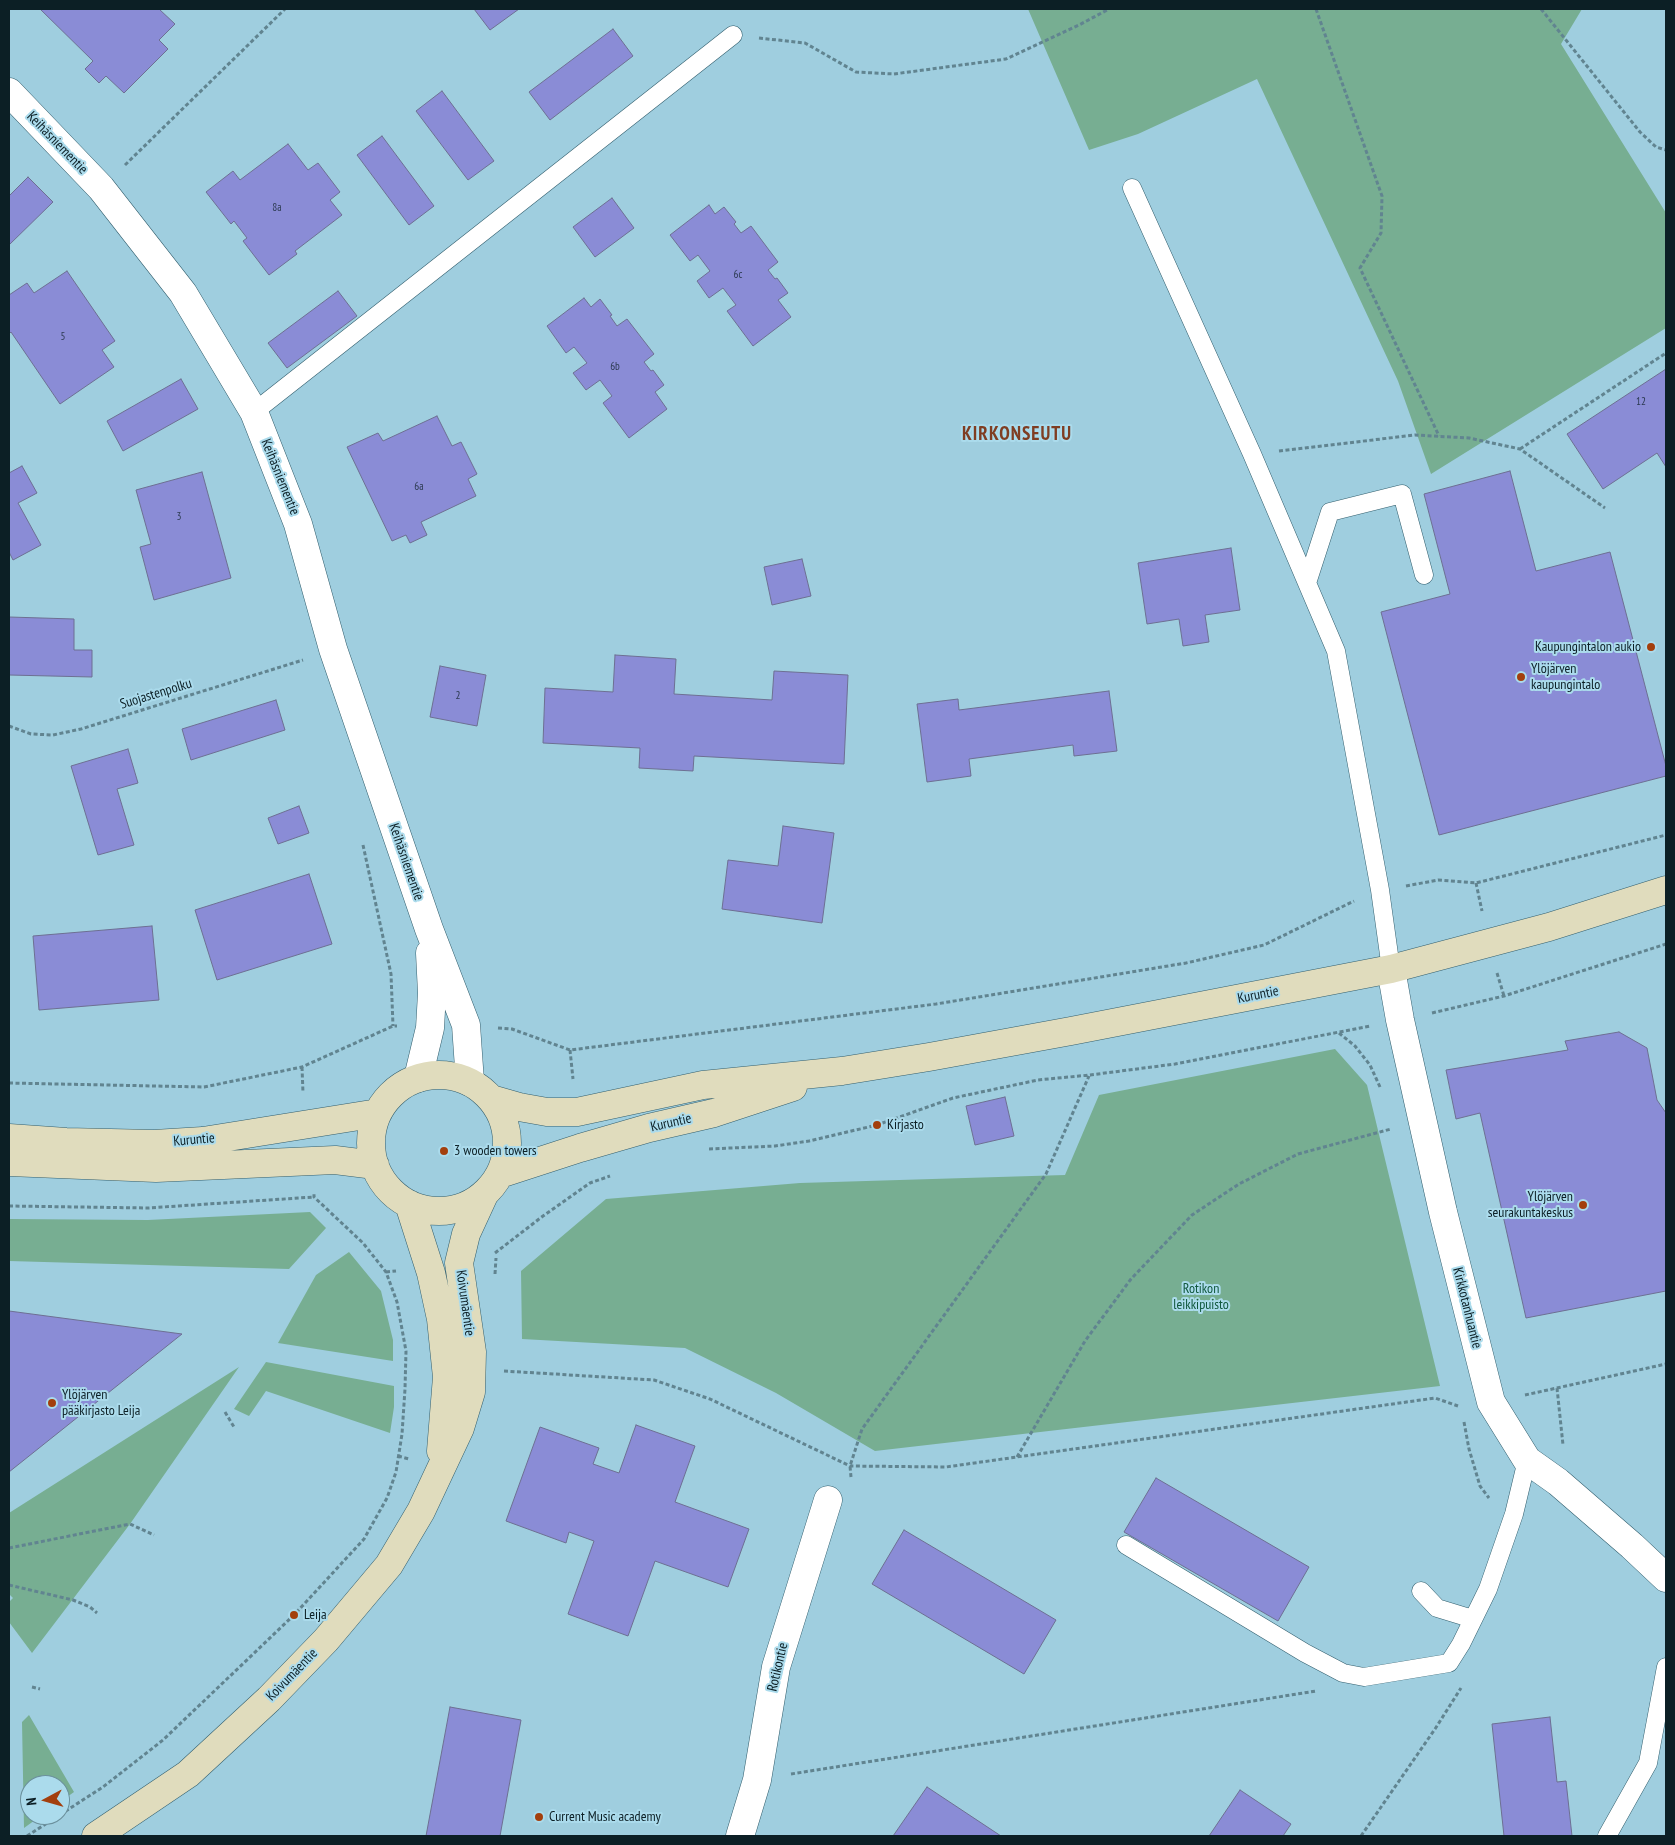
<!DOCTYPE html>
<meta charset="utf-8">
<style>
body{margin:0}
#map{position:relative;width:1675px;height:1845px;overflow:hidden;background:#9fcedf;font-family:"PT Sans Narrow",sans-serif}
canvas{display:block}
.frame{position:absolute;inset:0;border:10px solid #0c1f25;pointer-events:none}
.north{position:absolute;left:20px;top:1775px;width:50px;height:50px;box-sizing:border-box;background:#abdbec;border:1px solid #6b909c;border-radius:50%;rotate:264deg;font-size:14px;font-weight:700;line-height:20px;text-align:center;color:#0c1f25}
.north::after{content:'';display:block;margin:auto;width:18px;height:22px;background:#a33f0d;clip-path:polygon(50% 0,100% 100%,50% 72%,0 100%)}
</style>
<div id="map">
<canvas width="1675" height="1845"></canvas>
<div class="frame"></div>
<div class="north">N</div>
</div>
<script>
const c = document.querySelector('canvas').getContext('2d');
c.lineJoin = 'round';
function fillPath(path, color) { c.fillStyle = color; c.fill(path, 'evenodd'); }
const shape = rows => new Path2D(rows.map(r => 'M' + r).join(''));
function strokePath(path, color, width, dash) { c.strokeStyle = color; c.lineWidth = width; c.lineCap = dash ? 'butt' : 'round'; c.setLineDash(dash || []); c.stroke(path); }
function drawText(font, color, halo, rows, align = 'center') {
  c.font = font + ' "PT Sans Narrow",sans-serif'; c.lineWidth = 4; c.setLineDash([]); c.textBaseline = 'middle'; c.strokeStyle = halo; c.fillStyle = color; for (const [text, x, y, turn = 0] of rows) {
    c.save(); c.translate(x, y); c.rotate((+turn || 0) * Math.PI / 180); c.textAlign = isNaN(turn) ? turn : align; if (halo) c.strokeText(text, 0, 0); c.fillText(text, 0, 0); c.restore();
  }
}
fillPath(shape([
 [1028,9,1582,9,1561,44,1666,213,1666,328,1431,474,1398,381,1257,79,1138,134,1089,150],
 [1335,1049,1367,1085,1440,1386,875,1451,776,1393,685,1348,522,1339,521,1271,606,1199,800,1183,1065,1175,1099,1095],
 [310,1212,326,1228,289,1269,9,1261,9,1219,148,1220],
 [349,1252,381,1291,393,1340,393,1361,278,1343,316,1275],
 [266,1362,394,1386,394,1407,390,1433,266,1391,249,1416,234,1409],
 [239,1367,130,1524,32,1653,9,1622,9,1602,13,1598,9,1594,9,1513],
 [29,1715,74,1792,60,1802,60,1785,30,1785,30,1815,42,1815,24,1828,22,1722]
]), '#77ae92');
const building = shape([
 [40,9,159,9,175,24,159,40,168,49,124,93,106,76,99,83,85,69,93,61,40,9],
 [474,9,519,9,490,30,474,9],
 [613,29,633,56,550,120,529,92,613,29],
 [442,91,494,161,468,180,416,111,442,91],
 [382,136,434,206,409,225,357,155,382,136],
 [288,144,308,170,318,163,340,192,330,200,342,215,295,251,297,254,269,275,243,241,247,238,234,221,231,224,206,192,233,171,240,180,288,144],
 [28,177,53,202,9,245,9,196,28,177],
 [612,198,634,228,595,257,573,227,612,198],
 [709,205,715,214,724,207,736,222,734,224,741,233,751,226,778,262,768,270,775,279,777,278,788,293,778,300,791,317,753,346,727,311,736,305,723,288,709,298,697,281,710,271,698,255,690,261,670,235,709,205],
 [67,271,115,341,102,350,114,367,60,404,11,332,9,334,9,295,27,283,34,293,67,271],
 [338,291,357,316,287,368,268,343,338,291],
 [584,298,591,307,600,299,612,315,610,316,617,326,627,319,654,354,644,362,651,371,653,370,664,385,655,392,667,409,629,438,603,403,612,396,600,380,586,390,573,373,587,363,574,347,566,353,547,326,584,298],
 [1666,369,1666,467,1657,453,1603,489,1567,434,1666,369],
 [181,379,198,409,123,451,107,421,181,379],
 [437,416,452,446,461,442,477,474,468,479,476,496,421,522,427,535,410,543,406,535,392,541,347,447,378,433,383,441,437,416],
 [22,466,37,493,18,503,41,545,13,560,9,552,9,473,22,466],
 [1510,471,1536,571,1610,552,1666,766,1666,776,1439,835,1381,612,1450,594,1424,494,1510,471],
 [202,472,231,578,154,600,140,547,151,544,136,490,202,472],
 [1231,548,1240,610,1205,615,1209,642,1183,646,1179,619,1147,624,1138,563,1231,548],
 [802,559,811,596,772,605,764,567,802,559],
 [9,617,74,619,74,650,92,650,92,677,9,675,9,617],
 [615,655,676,659,674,694,772,700,774,671,848,675,844,764,694,756,693,771,639,768,640,748,543,743,545,688,613,692,615,655],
 [440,666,486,675,477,726,430,717,440,666],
 [1109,691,1117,751,1074,756,1073,745,969,759,971,776,927,782,917,704,958,699,959,710,1109,691],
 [276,700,285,730,191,760,182,729,276,700],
 [128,749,138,783,117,789,134,845,98,855,71,766,128,749],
 [299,806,309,833,278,844,268,818,299,806],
 [783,826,834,833,822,923,722,909,728,860,778,866,783,826],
 [309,874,332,944,217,980,195,910,309,874],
 [152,926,159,1000,39,1010,33,936,152,926],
 [1619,1032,1647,1048,1657,1100,1666,1113,1666,1291,1526,1318,1480,1113,1456,1119,1446,1070,1568,1050,1565,1041,1619,1032],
 [1005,1097,1014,1136,975,1145,966,1106,1005,1097],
 [9,1311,182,1334,9,1472,9,1311],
 [636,1425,695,1446,675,1502,749,1529,728,1587,655,1561,628,1636,568,1614,594,1541,569,1532,566,1543,506,1521,540,1427,599,1448,593,1464,619,1473,636,1425],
 [1156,1478,1309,1567,1278,1621,1124,1532,1156,1478],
 [904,1530,1056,1620,1024,1674,872,1584,904,1530],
 [450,1707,521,1720,500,1836,426,1836,450,1707],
 [1550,1717,1557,1782,1566,1781,1572,1836,1504,1836,1492,1724,1550,1717],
 [927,1787,1001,1836,893,1836,927,1787],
 [1240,1790,1291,1824,1283,1836,1209,1836,1240,1790]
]);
fillPath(building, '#8a8cd6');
strokePath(building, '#6d6f92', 1);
const lane = shape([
 [1132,188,1252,454,1336,651,1380,890,1391,969],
 [254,412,733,35],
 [1307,583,1330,512,1402,494,1424,575],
 [1126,1545,1305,1653,1343,1673,1364,1677,1449,1663,1461,1644,1488,1589,1514,1514,1527,1460],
 [1421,1591,1437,1608,1473,1619],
 [1607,1836,1648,1763,1666,1667]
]);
const street = shape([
 [9,92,101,188,183,293,254,412,298,524,333,649,429,929,466,1025,470,1082],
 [1391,969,1400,1020,1443,1212,1491,1402,1527,1460,1558,1482,1632,1546,1666,1578],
 [418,1078,430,1028,432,993,430,953],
 [740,1836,757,1780,776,1667,828,1500]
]);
const secondary = shape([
 '371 1143a68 68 0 1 1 136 0a68 68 0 1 1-136 0Z',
 [491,1099,519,1107,547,1112,577,1112,703,1085,842,1071,929,1057,1071,1031,1391,969,1549,927,1666,890],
 [9,1138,66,1142,154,1144,203,1141,378,1113],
 [9,1162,156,1168,335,1160,375,1165],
 [500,1174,580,1148,649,1128,714,1113,793,1087],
 [409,1204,431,1273,441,1319,447,1377,441,1451],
 [96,1836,188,1774,269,1699,326,1640,389,1565,421,1511,460,1428,471,1392,472,1352,459,1263,466,1234,484,1195]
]);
strokePath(lane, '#335f6e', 19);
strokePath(street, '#335f6e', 29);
strokePath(secondary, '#335f6e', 29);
strokePath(shape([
 [1316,9,1382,196,1381,233,1360,268,1439,436],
 [1541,9,1640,132,1656,147,1666,150],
 [759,38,805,43,856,72,894,74,1006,59,1079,25,1109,9],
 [125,165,285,9],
 [1520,449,1666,353],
 [1279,451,1415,435,1469,438,1520,449,1605,508],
 [9,726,31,734,53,735,81,729,303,660],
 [363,845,391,974,393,1026],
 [1476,883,1482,911],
 [1406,886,1438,880,1476,883,1666,835],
 [1497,973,1504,996],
 [1432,1013,1504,996,1666,944],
 [498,1028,512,1029,570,1050,936,1004,1186,963,1264,945,1354,901],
 [1339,1033,1355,1046,1370,1065,1380,1087],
 [570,1050,573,1079],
 [302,1067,303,1093],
 [9,1083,204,1087,302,1067,393,1026,397,1026],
 [709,1149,775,1146,809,1141,877,1125,953,1098,1038,1080,1090,1075,1175,1064,1370,1026],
 [9,1206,148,1208,314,1197],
 [495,1253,543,1216,590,1183,610,1176],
 [386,1272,396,1271],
 [495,1274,496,1258],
 [504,1371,654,1380,710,1399,850,1466,946,1467,1435,1398,1458,1406],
 [1557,1388,1563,1445],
 [1525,1395,1666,1364],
 [225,1412,234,1427],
 [1464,1422,1469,1449,1480,1486,1489,1498],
 [398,1456,409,1459],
 [1017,1457,1085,1341,1131,1279,1192,1215,1239,1184,1298,1154,1391,1129],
 [851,1477,850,1466,862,1429,1046,1174,1089,1076],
 [9,1548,130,1524,154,1535],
 [9,1585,73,1600,90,1607,97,1613],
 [32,1687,40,1689],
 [791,1774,1316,1691],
 [27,1836,103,1787,163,1740,294,1615,364,1539,387,1498,396,1472,402,1434,405,1389,406,1351,397,1302,386,1272,363,1243,314,1197,314,1193],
 [1361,1836,1435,1729,1461,1688]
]), '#618490', 3, [4, 2.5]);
strokePath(lane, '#fff', 18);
strokePath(street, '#fff', 28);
strokePath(secondary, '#e0dcbd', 28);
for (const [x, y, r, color] of [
 [1651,647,5,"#a33f0d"],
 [1521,677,5,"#a33f0d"],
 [877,1125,5,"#a33f0d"],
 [444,1151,5,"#a33f0d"],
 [1583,1205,5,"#a33f0d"],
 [52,1403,5,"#a33f0d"],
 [294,1615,5,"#a33f0d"],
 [539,1817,5,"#a33f0d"]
]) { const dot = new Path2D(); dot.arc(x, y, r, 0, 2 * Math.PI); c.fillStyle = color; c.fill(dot); strokePath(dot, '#abdbec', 2); }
drawText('11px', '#2c3a51', null, [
 ["8a",277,208],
 ["6c",738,275],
 ["5",63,337],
 ["6b",615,367],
 ["12",1641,402],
 ["6a",419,487],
 ["3",179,517],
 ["2",458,696]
]);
drawText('14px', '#0c1f25', '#abdbec', [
 ["Keihäsniementie",57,143,46],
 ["Keihäsniementie",280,477,68],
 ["Suojastenpolku",156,694,-17],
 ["Keihäsniementie",406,862,71],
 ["Kuruntie",1258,995,-11],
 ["Kuruntie",671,1123,-13],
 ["Kuruntie",194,1140,-5],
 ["Koivumäentie",465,1303,82],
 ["Kirkkotanhuantie",1467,1308,76],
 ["Rotikontie",778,1667,-77],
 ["Koivumäentie",292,1675,-46]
]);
drawText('14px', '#0c1f25', '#abdbec', [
 ["Kaupungintalon aukio",1641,647,"right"],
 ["Ylöjärven",1531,669],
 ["kaupungintalo",1531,685],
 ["Kirjasto",887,1125],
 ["3 wooden towers",454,1151],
 ["Ylöjärven",1573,1197,"right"],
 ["seurakuntakeskus",1573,1213,"right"],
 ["Ylöjärven",62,1395],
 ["pääkirjasto Leija",62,1411],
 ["Leija",304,1615],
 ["Current Music academy",549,1817]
], 'left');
drawText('14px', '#10583c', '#abdbec', [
 ["Rotikon",1201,1289],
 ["leikkipuisto",1201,1305]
]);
c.letterSpacing = '1px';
drawText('bold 19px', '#7f3d22', '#abdbec', [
 ["KIRKONSEUTU",1017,435]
]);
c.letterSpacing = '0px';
</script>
